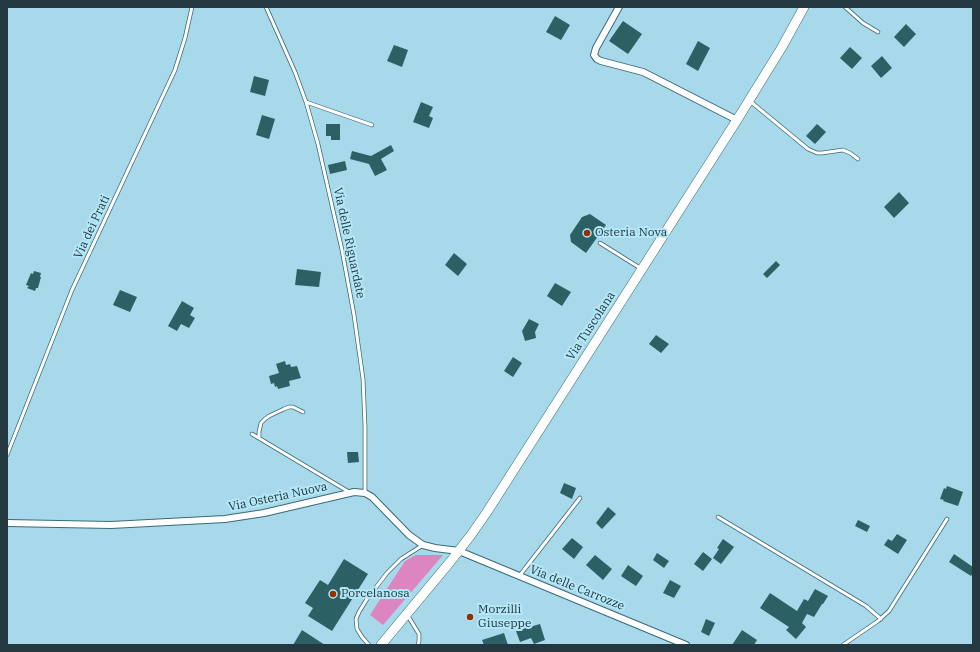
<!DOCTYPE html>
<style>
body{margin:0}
#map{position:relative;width:980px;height:652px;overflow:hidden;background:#a7d9ea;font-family:"IBM Plex Serif",serif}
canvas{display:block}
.frame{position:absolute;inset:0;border:8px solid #24383f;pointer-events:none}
</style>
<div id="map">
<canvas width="980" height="652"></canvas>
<div class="frame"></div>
</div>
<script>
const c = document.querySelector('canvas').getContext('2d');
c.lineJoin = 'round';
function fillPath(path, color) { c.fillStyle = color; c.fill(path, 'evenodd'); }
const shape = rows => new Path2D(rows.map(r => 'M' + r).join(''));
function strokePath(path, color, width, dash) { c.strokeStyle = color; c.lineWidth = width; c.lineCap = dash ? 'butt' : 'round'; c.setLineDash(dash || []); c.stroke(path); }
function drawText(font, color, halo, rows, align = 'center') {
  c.font = font + ' "IBM Plex Serif",serif'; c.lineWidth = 4; c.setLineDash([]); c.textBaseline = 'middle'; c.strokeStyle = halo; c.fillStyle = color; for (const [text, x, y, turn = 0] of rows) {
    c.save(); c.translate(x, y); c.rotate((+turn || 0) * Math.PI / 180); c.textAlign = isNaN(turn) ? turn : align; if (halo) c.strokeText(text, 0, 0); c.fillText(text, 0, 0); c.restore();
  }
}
fillPath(shape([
 [416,555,443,555,383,625,370,615,405,561]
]), '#dc85c0');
fillPath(shape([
 [555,16,570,25,561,40,546,32],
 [623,21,642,34,628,54,609,41],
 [906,24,916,34,904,47,894,37],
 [698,41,710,48,698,71,686,64],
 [394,45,408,50,402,67,387,61],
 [850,47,862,58,852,69,840,58],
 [882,56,892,68,881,78,871,66],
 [254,76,269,80,265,96,250,92],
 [421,102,433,107,429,116,433,118,429,128,413,122],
 [262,115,275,119,269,139,256,135],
 [326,124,340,124,340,140,331,140,331,136,326,136],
 [817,124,826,132,815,144,806,136],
 [391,145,394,151,381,159,387,170,375,176,369,164,350,159,352,151,371,156],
 [345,161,347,170,330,174,328,165],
 [899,192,909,203,894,218,884,207],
 [590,214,606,225,586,253,571,242,570,235,582,217],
 [454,253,467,264,458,276,445,265],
 [776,261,780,265,767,278,763,274],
 [297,269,321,272,319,287,295,285],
 [34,271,41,273,40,277,41,277,38,288,36,288,35,291,27,288,29,286,26,285,31,273,33,274],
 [555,283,571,292,562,306,547,296],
 [120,290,137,297,130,312,113,305],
 [182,301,194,308,190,315,195,318,189,328,181,324,177,331,168,326],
 [529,319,539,324,535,332,536,338,525,341,522,331],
 [656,335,669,344,661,353,649,344],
 [513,357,522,363,513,377,504,371],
 [285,361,286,365,290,364,291,367,297,366,301,378,289,381,290,386,278,389,277,386,275,387,274,383,271,384,269,376,279,373,276,364],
 [347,452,358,452,359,462,348,463],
 [564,483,576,488,572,499,560,493],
 [947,486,963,492,958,506,943,501,944,500,940,499,944,488,946,489],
 [608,507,616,514,602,529,596,523],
 [858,520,870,526,867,532,855,526],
 [897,534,907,540,898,554,884,545,888,539,892,541],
 [572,538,583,547,574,559,562,549],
 [723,539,734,547,721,564,713,558,719,549,717,548],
 [703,552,712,559,703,571,694,564],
 [657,553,669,561,664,568,653,560],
 [954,554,973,567,973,573,971,576,949,562],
 [595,555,612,569,603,580,586,565],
 [344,559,368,574,332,631,308,616,313,608,305,603,320,580,328,585],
 [628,565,643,576,636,586,621,576],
 [670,580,681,586,674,598,663,593],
 [815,589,828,596,823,604,822,604,814,617,807,614,802,623,806,627,796,639,786,630,789,627,760,608,770,593,797,611,804,599,808,601],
 [706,619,715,623,709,636,701,632],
 [540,624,545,640,534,644,531,638,520,642,516,631],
 [302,630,325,645,293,645],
 [742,630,757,640,754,645,732,645],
 [504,633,508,645,484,645,482,640]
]), '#2b6164');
const service = shape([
 [266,7,295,72,306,102,318,144,342,250,354,315,363,379,365,426,365,493],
 [845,7,863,23,878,32],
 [306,102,372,125],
 [751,102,808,149,817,153,822,153,843,150,850,153,858,159],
 [600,243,640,268],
 [252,434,349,492],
 [259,438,259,432,261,423,265,419,269,416,284,409,289,407,293,407,303,412],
 [7,455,72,290,175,70,185,38,192,7],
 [718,517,866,606,881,619],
 [520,575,580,498],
 [408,616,419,634,419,641,418,645],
 [369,645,362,637,357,629,356,619,359,612,367,599,387,573,401,559,423,545],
 [843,645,878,621,889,611,947,519]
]);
const minor = shape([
 [619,7,596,48,594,55,597,59,601,61,643,72,653,77,737,120],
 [7,523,111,525,225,519,264,513,354,492,365,493,372,497,409,535,423,545,435,548,459,551,686,645]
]);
const secondary = shape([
 [381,645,450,562,471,535,487,512,737,120,782,47,804,7]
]);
strokePath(service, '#3a6a79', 4.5);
strokePath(minor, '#3a6a79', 8);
strokePath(secondary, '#3a6a79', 10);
strokePath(service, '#fff', 3);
strokePath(minor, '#fff', 6);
strokePath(secondary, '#fff', 9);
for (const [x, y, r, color] of [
 [587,233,4,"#942f00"],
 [333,594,4,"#942f00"],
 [470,617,4,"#942f00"]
]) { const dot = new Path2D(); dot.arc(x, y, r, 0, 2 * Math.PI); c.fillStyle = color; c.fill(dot); strokePath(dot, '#b4e7f7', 1.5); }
drawText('12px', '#24383f', '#b4e7f7', [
 ["Via dei Prati",92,227,-65],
 ["Via delle Riguardate",349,243,78],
 ["Via Tuscolana",591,326,-57],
 ["Via Osteria Nuova",278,497,-12],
 ["Via delle Carrozze",577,588,22]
]);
drawText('12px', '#24383f', '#b4e7f7', [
 ["Osteria Nova",595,233],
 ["Porcelanosa",341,594],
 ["Morzilli",478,610],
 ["Giuseppe",478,624]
], 'left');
</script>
